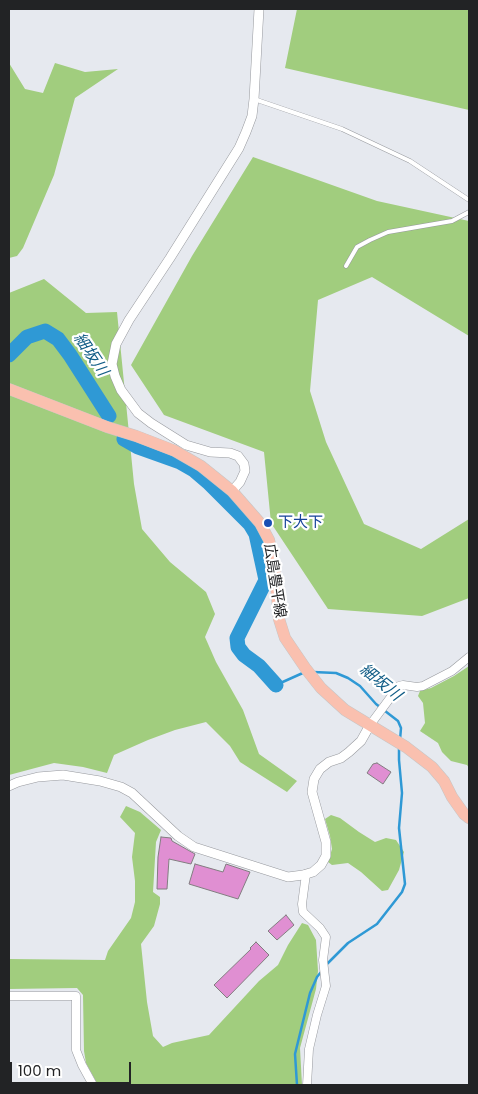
<!DOCTYPE html>
<meta charset="utf-8">
<style>
body{margin:0}
#map{position:relative;width:478px;height:1094px;overflow:hidden;background:#e6e9ef;font-family:Poppins,sans-serif}
canvas{display:block}
.frame{position:absolute;inset:0;border:10px solid #222325;pointer-events:none}
.scale{position:absolute;left:10px;top:1062px;width:121px;height:22px;box-sizing:border-box;border:2px solid #222325;border-top:0;padding-left:6px;font-size:15px;line-height:18px;white-space:nowrap;color:#222325;-webkit-text-stroke:4px #fff;paint-order:stroke}
</style>
<div id="map">
<canvas width="478" height="1094"></canvas>
<div class="frame"></div>
<div class="scale">100 m</div>
</div>
<script>
const c = document.querySelector('canvas').getContext('2d');
c.lineJoin = 'round';
function fillPath(path, color) { c.fillStyle = color; c.fill(path, 'evenodd'); }
const shape = rows => new Path2D(rows.map(r => 'M' + r).join(''));
function strokePath(path, color, width, dash) { c.strokeStyle = color; c.lineWidth = width; c.lineCap = dash ? 'butt' : 'round'; c.setLineDash(dash || []); c.stroke(path); }
function drawText(font, color, halo, rows, align = 'center') {
  c.font = font + ' Poppins,"Noto Sans JP",sans-serif'; c.lineWidth = 4.5; c.setLineDash([]); c.textBaseline = 'middle'; c.strokeStyle = halo; c.fillStyle = color; for (const [text, x, y, turn = 0] of rows) {
    c.save(); c.translate(x, y); c.rotate((+turn || 0) * Math.PI / 180); c.textAlign = isNaN(turn) ? turn : align; if (halo) c.strokeText(text, 0, 0); c.fillText(text, 0, 0); c.restore();
  }
}
fillPath(shape([
 [297,9,469,9,469,110,285,68],
 [9,63,25,89,43,93,55,63,85,72,118,69,75,98,54,175,23,248,17,256,9,258],
 [253,157,377,201,469,221,469,336,372,277,318,300,310,391,326,442,364,524,421,549,469,519,469,598,422,616,328,609,271,523,264,452,164,415,131,365,192,256],
 [44,279,86,313,117,312,134,484,142,529,170,562,206,592,215,614,205,637,216,662,243,710,259,754,297,781,287,792,240,762,230,746,206,722,175,730,148,740,114,755,107,773,83,767,54,763,9,775,9,293],
 [469,666,469,768,467,765,451,761,442,752,438,743,420,731,425,723,423,703,418,696,420,691,431,688,454,676],
 [126,806,140,812,161,830,156,842,153,892,160,897,160,904,154,926,141,944,147,1002,153,1036,163,1047,172,1043,209,1035,259,981,278,965,288,945,302,923,308,925,316,940,318,971,316,989,300,1048,302,1085,98,1085,86,1063,84,1051,83,995,77,988,9,989,9,959,105,960,108,951,131,918,135,902,135,881,132,857,135,833,120,817],
 [331,815,340,818,359,832,375,842,386,838,396,840,404,852,399,870,388,890,382,891,361,872,348,863,332,865,328,862,332,849,330,836,325,819]
]), '#a1cd7e');
strokePath(shape([
 [313,672,336,673,348,678,360,686,376,704,398,721,401,728,400,740],
 [276,685,305,672],
 [326,965,348,943,377,924,402,892,405,884,399,828,402,793,399,760,399,748],
 [297,1085,295,1054,310,993,317,977,321,972]
]), '#2f99d5', 2.5);
strokePath(shape([
 [9,355,27,337,45,331,58,339,70,355,109,416],
 [124,439,138,447,180,462,194,470,208,482,250,524,256,534,266,580,237,638,238,647,244,655,259,666,276,685]
]), '#2f99d5', 15);
const building = shape([
 [377,763,391,772,383,784,367,773,373,764,377,763],
 [161,837,171,838,172,841,195,854,191,864,169,859,167,889,157,889,158,857,161,837],
 [195,864,223,872,226,864,250,872,238,899,189,884,195,864],
 [286,915,294,925,277,940,268,931,286,915],
 [256,942,269,955,227,998,214,985,251,949,250,948,256,942]
]);
fillPath(building, '#e08fd2');
strokePath(building, '#827d80', 1);
const service = shape([
 [254,99,342,129,410,161,469,200],
 [346,266,357,247,370,240,388,232,452,221,469,212]
]);
const minor = shape([
 [370,725,399,686,403,685,417,687,423,686,452,671,469,657],
 [306,874,302,904,303,912,320,928,326,937,323,960,326,986,317,1015,309,1049,307,1085],
 [9,996,76,996,76,1050,82,1065,93,1085]
]);
const tertiary = shape([
 [232,491,240,482,245,471,244,464,238,456,230,453,210,452,186,445,151,423,138,413,121,390,115,376,112,364,116,344,129,320,170,258,239,148,246,132,252,116,254,99,259,9],
 [9,786,18,782,38,777,63,775,100,781,121,787,132,793,178,836,194,847,288,877,303,875,313,872,321,865,326,856,326,842,312,792,314,779,320,769,329,762,341,758,349,752,361,741,370,725]
]);
const primary = shape([
 [9,389,107,427,136,436,175,451,201,466,232,491,260,523,269,540,274,562,279,619,285,638,306,669,321,688,345,710,406,747,432,767,444,781,452,797,464,814,469,818]
]);
strokePath(service, '#97999e', 5);
strokePath(minor, '#97999e', 9);
strokePath(tertiary, '#97999e', 10);
strokePath(primary, '#c6c6c6', 12);
strokePath(service, '#fff', 4);
strokePath(minor, '#fff', 8);
strokePath(tertiary, '#fff', 9);
strokePath(primary, '#fac0af', 11);
for (const [x, y, r, color] of [
 [268,523,5,"#1a4fb4"]
]) { const dot = new Path2D(); dot.arc(x, y, r, 0, 2 * Math.PI); c.fillStyle = color; c.fill(dot); strokePath(dot, '#fff', 2); }
drawText('15px', '#164399', '#fff', [
 ["下大下",278,523]
], 'left');
drawText('15px', '#222325', '#fff', [
 ["広島豊平線",274,581,81]
]);
drawText('italic 16px', '#135e87', '#fff', [
 ["細坂川",90,355,56],
 ["細坂川",380,683,39]
]);
</script>
